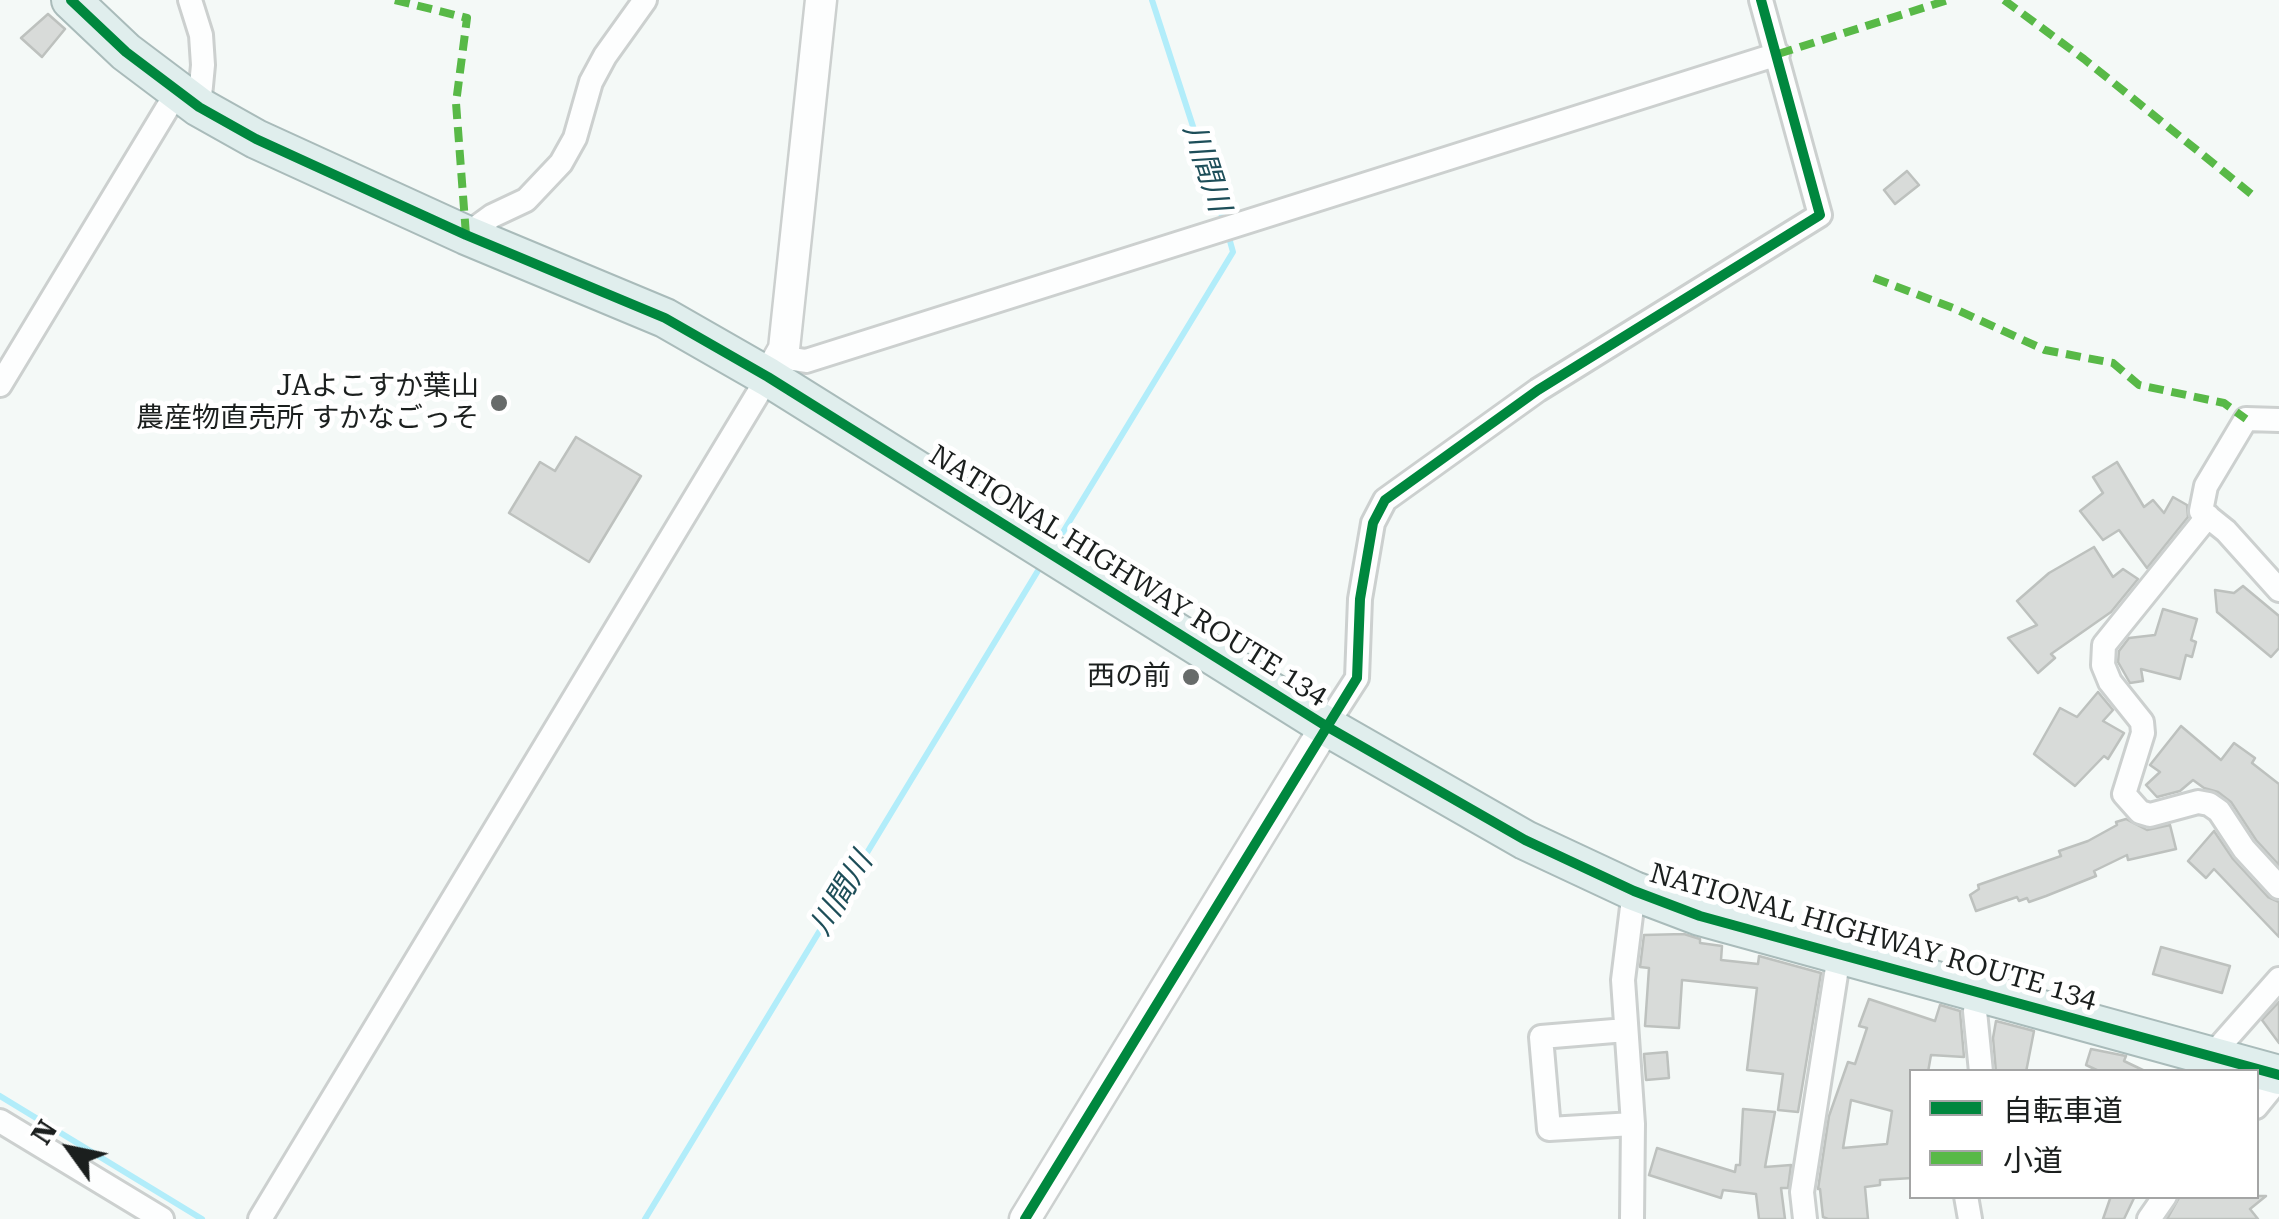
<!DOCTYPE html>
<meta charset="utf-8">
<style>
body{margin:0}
#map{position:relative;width:2279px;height:1219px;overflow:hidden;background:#f4f9f7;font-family:"Roboto Serif","Noto Sans JP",serif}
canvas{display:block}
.legend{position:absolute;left:1909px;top:1069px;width:350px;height:130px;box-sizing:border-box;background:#fff;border:2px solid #a4a5a5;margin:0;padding:12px 18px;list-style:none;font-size:30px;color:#1b1f1e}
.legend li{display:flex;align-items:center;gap:20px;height:50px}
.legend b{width:50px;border:2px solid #a4a5a5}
.north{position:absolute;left:20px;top:1099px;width:100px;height:100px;-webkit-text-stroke:8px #fff;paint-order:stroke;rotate:303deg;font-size:28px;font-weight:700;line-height:40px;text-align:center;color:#1b1f1e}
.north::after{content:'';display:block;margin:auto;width:35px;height:45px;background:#1b1f1e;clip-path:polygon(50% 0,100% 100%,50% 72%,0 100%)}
</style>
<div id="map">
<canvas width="2279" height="1219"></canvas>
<ul class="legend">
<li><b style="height:12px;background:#00873e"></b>自転車道</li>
<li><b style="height:12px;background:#58b947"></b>小道</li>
</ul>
<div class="north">N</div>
</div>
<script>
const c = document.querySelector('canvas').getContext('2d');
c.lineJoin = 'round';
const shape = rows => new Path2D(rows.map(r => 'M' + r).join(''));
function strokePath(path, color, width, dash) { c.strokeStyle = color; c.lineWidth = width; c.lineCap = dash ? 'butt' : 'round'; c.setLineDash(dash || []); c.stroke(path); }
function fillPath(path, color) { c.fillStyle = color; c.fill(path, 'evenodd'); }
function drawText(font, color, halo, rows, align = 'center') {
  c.font = font + ' "Roboto Serif","Noto Sans JP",serif'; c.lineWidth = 10; c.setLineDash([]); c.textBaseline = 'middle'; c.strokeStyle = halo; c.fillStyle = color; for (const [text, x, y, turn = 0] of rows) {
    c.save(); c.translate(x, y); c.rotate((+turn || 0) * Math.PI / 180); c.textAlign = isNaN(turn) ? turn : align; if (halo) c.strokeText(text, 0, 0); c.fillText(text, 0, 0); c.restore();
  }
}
strokePath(shape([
 [1152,0,1224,222],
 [1063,532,1233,252,1228,234],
 [0,1096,202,1219],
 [645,1219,1039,569]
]), '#b2edfa', 6);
const building = shape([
 [48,14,65,29,42,57,21,38,48,14],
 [1907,171,1919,185,1895,204,1884,190,1907,171],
 [576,437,641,476,589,562,509,513,540,462,555,471,576,437],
 [2117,462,2144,507,2153,500,2164,513,2173,497,2187,505,2188,517,2147,568,2119,530,2103,540,2080,511,2103,493,2093,477,2117,462],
 [2094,547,2113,577,2123,569,2138,579,2111,612,2051,654,2055,658,2038,673,2008,638,2037,625,2017,601,2049,573,2094,547],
 [2243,586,2279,616,2279,648,2271,657,2217,612,2215,590,2234,593,2243,586],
 [2163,609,2197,619,2191,640,2196,642,2192,657,2186,655,2180,679,2141,669,2143,681,2130,683,2118,662,2119,651,2129,638,2155,635,2163,609],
 [2098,692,2113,710,2103,721,2124,733,2108,759,2104,756,2075,786,2034,754,2060,708,2077,717,2098,692],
 [2181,726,2221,760,2234,743,2255,758,2252,763,2279,784,2279,865,2256,840,2231,802,2218,792,2204,788,2193,780,2180,791,2157,797,2146,785,2160,772,2150,765,2181,726],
 [2126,819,2147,830,2170,825,2176,849,2128,860,2127,855,2094,871,2096,876,2046,896,2029,902,2027,898,2019,901,2017,897,1976,911,1970,895,1979,889,1978,885,2061,856,2059,851,2088,841,2117,825,2116,822,2126,819],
 [2214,831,2233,859,2268,897,2279,902,2279,937,2214,869,2206,878,2188,861,2214,831],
 [1684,934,1700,939,1700,943,1722,946,1721,960,1758,964,1759,956,1821,973,1798,1112,1778,1110,1783,1074,1747,1070,1757,988,1682,980,1679,1028,1645,1026,1649,968,1640,967,1644,935,1684,934],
 [2161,947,2230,966,2222,993,2153,974,2161,947],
 [1869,999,1935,1021,1940,1005,1960,1011,1964,1057,1931,1055,1928,1072,1912,1072,1912,1178,1880,1180,1880,1185,1865,1187,1868,1219,1828,1219,1823,1217,1820,1189,1818,1189,1829,1116,1848,1062,1855,1064,1867,1028,1859,1026,1869,999],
 [1851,1100,1892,1111,1887,1144,1843,1148,1851,1100],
 [2279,1002,2279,1043,2262,1020,2279,1002],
 [1996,1021,2034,1031,2026,1072,1996,1072,1993,1038,1996,1021],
 [2091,1049,2126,1056,2124,1061,2147,1072,2101,1072,2086,1065,2091,1049],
 [1667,1052,1669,1078,1646,1080,1644,1054,1667,1052],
 [1743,1109,1775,1112,1765,1167,1791,1165,1788,1188,1781,1188,1785,1219,1759,1219,1756,1194,1723,1190,1721,1198,1649,1175,1657,1148,1735,1172,1736,1165,1740,1165,1743,1109],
 [2111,1196,2135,1196,2124,1219,2103,1219,2111,1196],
 [2180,1196,2266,1196,2250,1209,2258,1219,2167,1219,2180,1196]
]);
fillPath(building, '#d8dbd9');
strokePath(building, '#bdc1be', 2.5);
const minor = shape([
 [190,0,201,35,203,65,199,107],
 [466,235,492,216,526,200,561,163,575,138,591,82,605,56,645,0],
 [780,357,806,361,1778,54],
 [0,385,177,92],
 [2279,420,2246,419,2206,486,2201,511,2226,531,2279,590],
 [2208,516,2104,645,2103,665,2110,682,2142,722,2143,733,2124,794,2140,812,2150,815,2198,802,2209,804,2219,811,2244,849,2279,887],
 [1326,726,1357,678,1360,599,1373,523,1385,500,1538,390,1820,215,1761,0],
 [1980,993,1975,1011,1981,1072],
 [1626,1030,1541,1037,1549,1129,1633,1124],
 [2211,1056,2279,979],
 [2256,1107,2279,1079],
 [0,1121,162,1219],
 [1966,1196,1970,1219],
 [260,1219,768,377],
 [1632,1219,1633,1124,1623,980,1634,891],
 [1805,1219,1802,1192,1839,955],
 [2149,1219,2165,1196]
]);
const tertiary = shape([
 [768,377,784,349,821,0],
 [1025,1219,1326,726]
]);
const trunk = shape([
 [71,0,126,52,199,107,256,139,466,235,665,318,768,377,1326,726,1525,840,1634,891,1700,916,2279,1075]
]);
strokePath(minor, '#ccd0cf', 28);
strokePath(tertiary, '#ccd0cf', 35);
strokePath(trunk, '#a9bbba', 42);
strokePath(minor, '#fdfefe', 22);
strokePath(tertiary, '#fdfefe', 30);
strokePath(trunk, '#e0eeed', 38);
strokePath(shape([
 [395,0,467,18,456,103,466,235],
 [2004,0,2084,59,2255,197],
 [1778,54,1948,0],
 [1874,278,1953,308,2045,350,2113,363,2139,385,2224,403,2246,419]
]), '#58b947', 8, [15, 8]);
strokePath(shape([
 [71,0,126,52,199,107,256,139,466,235,665,318,768,377,1326,726,1525,840,1634,891,1700,916,2279,1075],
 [1025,1219,1357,678,1360,599,1373,523,1385,500,1538,390,1820,215,1761,0]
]), '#00873e', 10);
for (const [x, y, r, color] of [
 [499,403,10,"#676b6a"],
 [1191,677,10,"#676b6a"]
]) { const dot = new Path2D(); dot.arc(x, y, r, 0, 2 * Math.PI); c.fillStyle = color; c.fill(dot); strokePath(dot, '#fff', 4); }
drawText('28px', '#1b1f1e', '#fff', [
 ["JAよこすか葉山",479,387],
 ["農産物直売所 すかなごっそ",479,419],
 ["西の前",1171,677]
], 'right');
drawText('28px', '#1b1f1e', '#fff', [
 ["NATIONAL HIGHWAY ROUTE 134",1128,576,32],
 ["NATIONAL HIGHWAY ROUTE 134",1873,937,16]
]);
drawText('italic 30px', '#1d4e59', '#fff', [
 ["川間川",1206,168,72],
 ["川間川",842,894,-59]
]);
</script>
